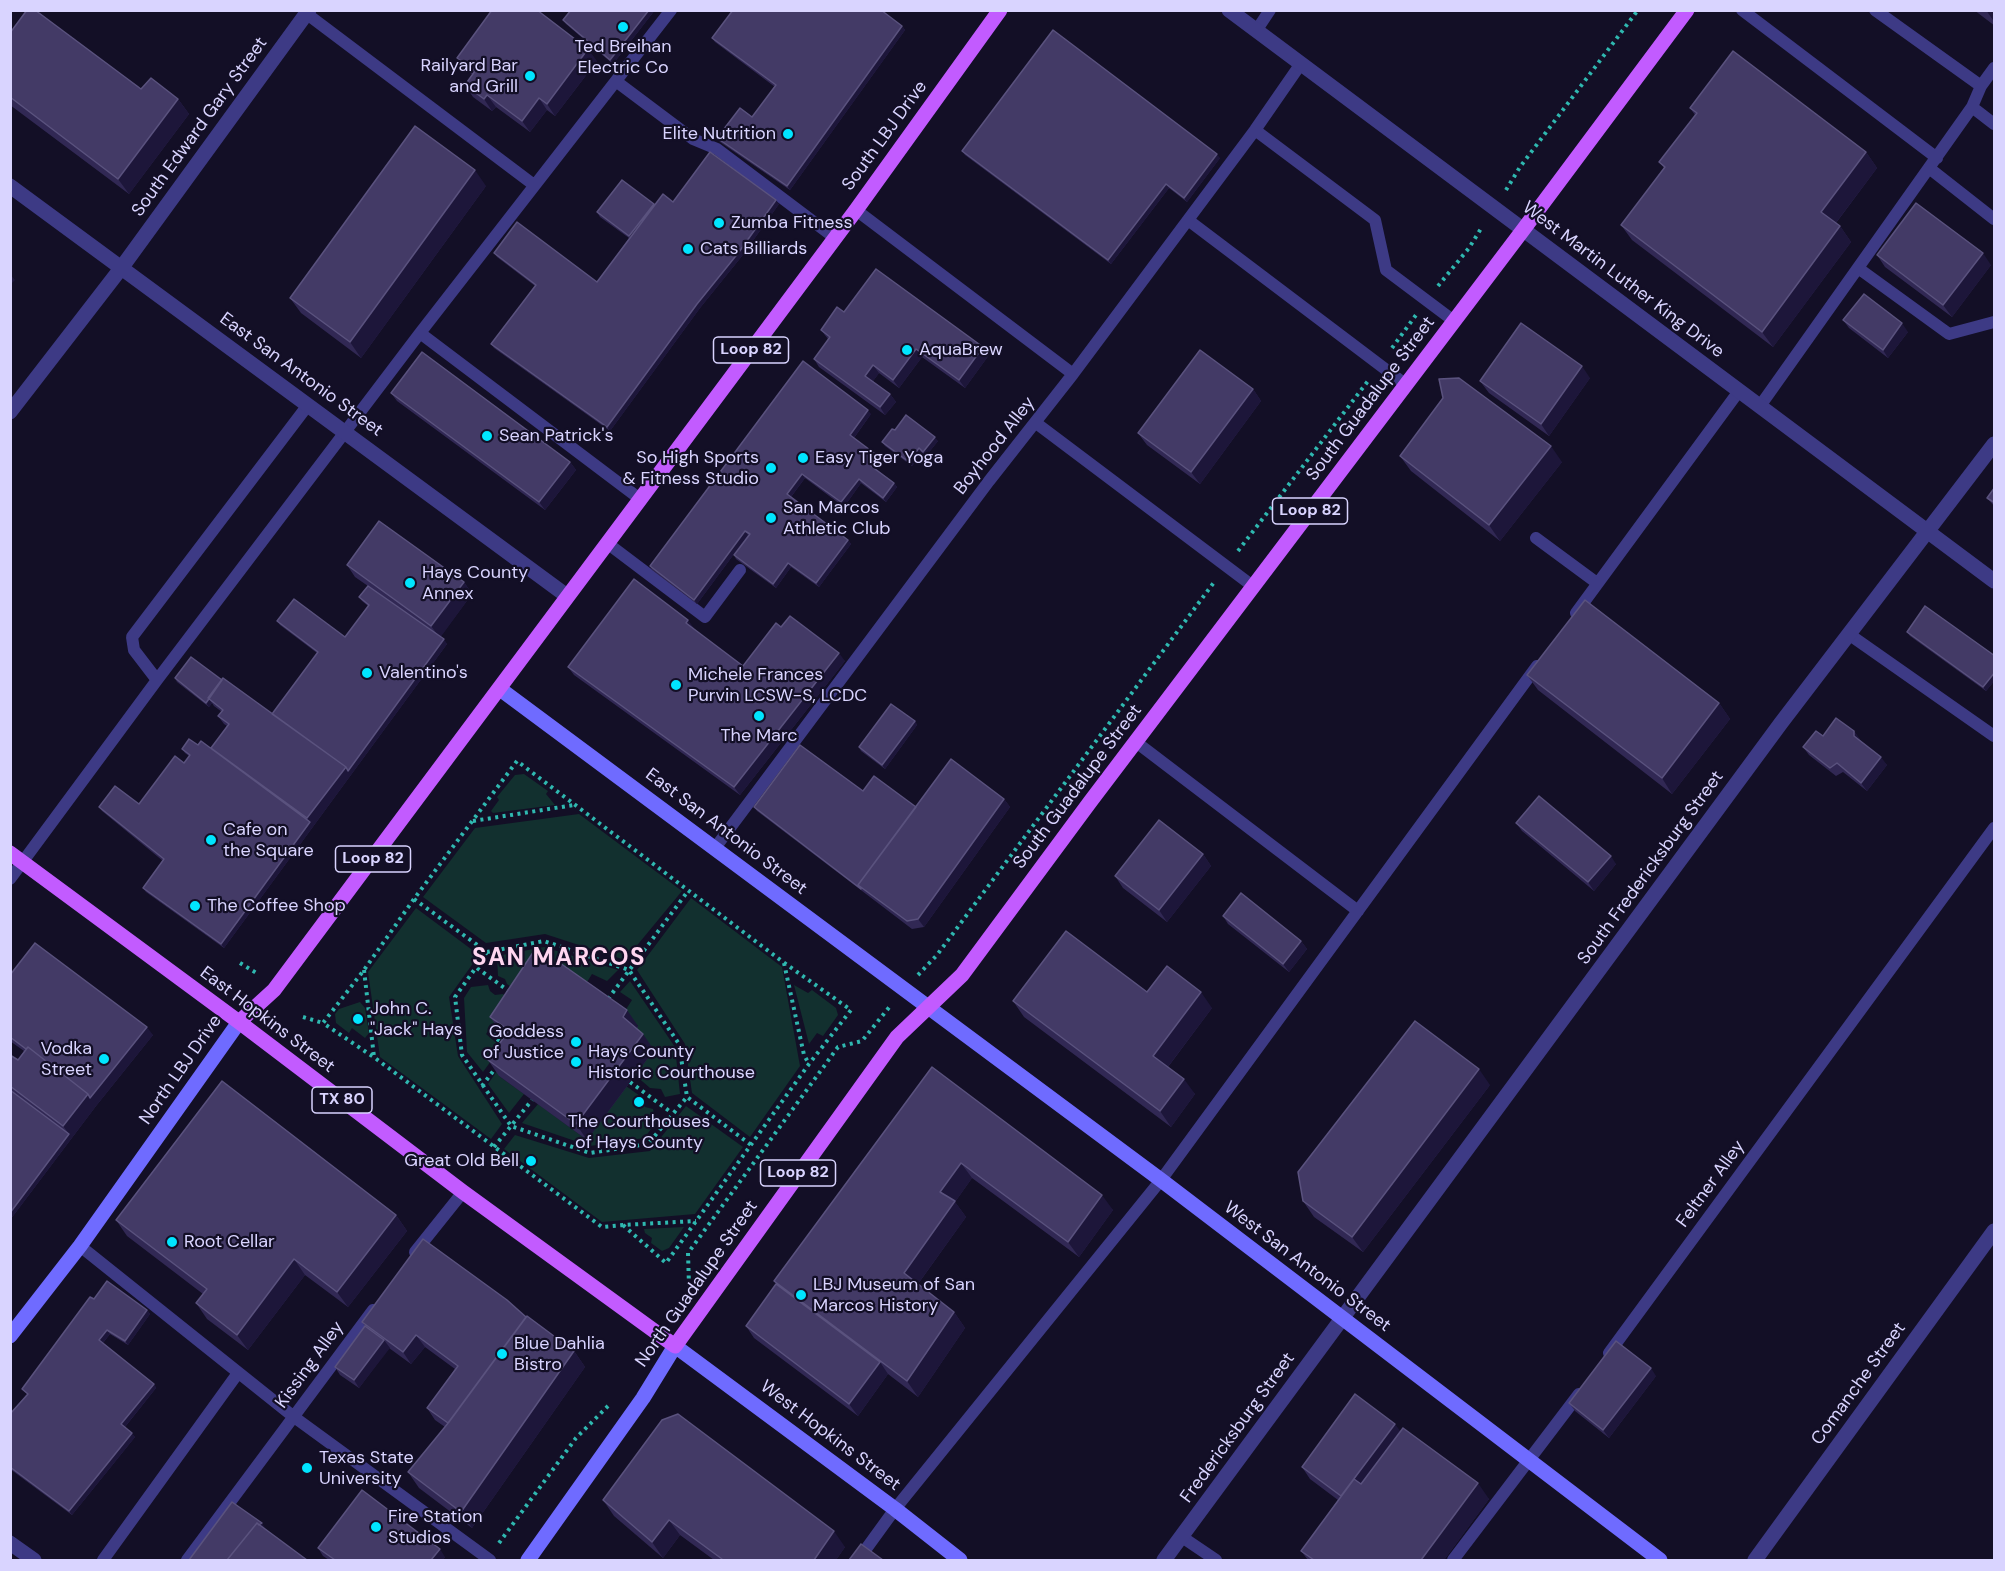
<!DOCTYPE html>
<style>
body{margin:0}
#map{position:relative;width:2005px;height:1571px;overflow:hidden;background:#130f26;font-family:"DM Sans",sans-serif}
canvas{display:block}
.frame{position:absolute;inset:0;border:12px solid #d9d4ff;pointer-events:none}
</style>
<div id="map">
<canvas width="2005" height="1571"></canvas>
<div class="frame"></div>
</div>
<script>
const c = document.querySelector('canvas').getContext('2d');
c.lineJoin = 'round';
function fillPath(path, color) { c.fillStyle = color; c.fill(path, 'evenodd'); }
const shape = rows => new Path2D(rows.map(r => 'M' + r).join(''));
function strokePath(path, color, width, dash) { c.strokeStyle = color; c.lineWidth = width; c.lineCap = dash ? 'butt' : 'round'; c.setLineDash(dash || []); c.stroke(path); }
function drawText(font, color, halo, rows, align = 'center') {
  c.font = font + ' "DM Sans",sans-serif'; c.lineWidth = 4.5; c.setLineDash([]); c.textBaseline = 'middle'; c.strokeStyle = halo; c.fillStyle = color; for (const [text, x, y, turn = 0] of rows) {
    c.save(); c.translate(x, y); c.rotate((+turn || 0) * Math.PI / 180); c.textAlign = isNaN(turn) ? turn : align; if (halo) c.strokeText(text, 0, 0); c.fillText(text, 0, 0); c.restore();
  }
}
fillPath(shape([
 [524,774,548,791,546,794,555,805,493,813,491,811,499,800,497,797,515,775],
 [579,814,682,891,625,960,545,934,486,943,423,897,475,828],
 [691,898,782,967,800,1066,750,1137,692,1093,685,1044,637,970],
 [416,908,479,955,449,997,458,1056,502,1124,491,1139,380,1057,368,972],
 [544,947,618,970,607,981,592,974,584,987,526,998,507,984,505,979,498,976,497,956],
 [630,981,675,1047,680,1094,665,1097,661,1089,650,1088,635,1075,634,1033,638,1026,623,1014,632,1000,620,992],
 [488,985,490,991,495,995,503,994,511,1001,486,1034,501,1047,483,1072,467,1052,464,998,471,987],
 [794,985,808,993,812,990,836,1008,838,1015,823,1036,817,1033,809,1044],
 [360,1002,365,1008,369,1033,365,1038,352,1028,349,1033,336,1023,335,1014,339,1009],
 [501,1032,520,1046,499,1076,524,1094,509,1113,488,1084,510,1052,509,1045,498,1037],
 [626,1086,640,1096,645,1107,653,1109,656,1123,644,1138,590,1146,522,1123,538,1104,587,1140],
 [686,1106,743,1147,695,1214,602,1222,504,1149,515,1135,589,1158,650,1151],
 [684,1227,669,1248,662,1251,651,1243,652,1238,645,1233,644,1229]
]), '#12302f');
strokePath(shape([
 [1506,190,1520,167,1638,10],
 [1438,286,1469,248,1482,227],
 [1392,348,1416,315],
 [1238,551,1368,381],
 [473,821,574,805],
 [414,899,487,952,544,941,629,970,679,1044,687,1097,751,1145],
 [487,952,455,997,462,1055,511,1126,590,1153,648,1144,687,1097],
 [240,963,258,974],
 [784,963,804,1055,809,1064],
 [477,968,510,992],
 [364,970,374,1057],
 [918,975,937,955,1215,581],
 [608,999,688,891],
 [303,1017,323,1023],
 [501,1028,494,1037,503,1043],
 [630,1082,672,1113],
 [482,1086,497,1066],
 [494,1147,532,1100],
 [623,1225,666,1263,809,1064,851,1010,783,962,517,761,414,899,364,970,323,1023,375,1058,602,1227,623,1225,696,1221],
 [689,1286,688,1253,838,1047,862,1041,891,1005],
 [499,1543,576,1438,608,1406]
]), '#2fb8b0', 4, [3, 4.5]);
strokePath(shape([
 [1742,10,1937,158],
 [1875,10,1981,86],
 [307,14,534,185],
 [1256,31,1270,10],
 [617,82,693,139,717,149,835,238],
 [1972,107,1981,86,1994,68],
 [1255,130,1375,220,1386,270,1454,321],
 [1929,168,1994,219],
 [856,210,1073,374],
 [1188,220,1405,384],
 [1858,268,1949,334,1994,322],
 [420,333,640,499],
 [1760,406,1972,107,1994,124],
 [1036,423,1254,587],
 [1536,538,1597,583],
 [607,543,705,617,740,570],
 [1576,613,1739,391],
 [1850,635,1994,736],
 [157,680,134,650,132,637,308,405],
 [1136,742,1358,911],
 [715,848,989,481,1073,374,1255,130,1300,65],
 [10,879,157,680,420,333,671,10],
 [80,1246,294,1417,490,1560],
 [415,1252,463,1192],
 [1609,1353,1994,828],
 [1182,1537,1216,1560],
 [103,1560,238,1373],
 [187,1560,373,1310],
 [858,1560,895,1509,1161,1180,1537,666],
 [1453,1560,1579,1394]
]), '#3d3a85', 12);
strokePath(shape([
 [1229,10,1994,581],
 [10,186,567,596],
 [10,412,122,267,309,10],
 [10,1543,34,1560],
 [1164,1560,1781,723,1994,444],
 [1755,1560,1994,1231]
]), '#3d3a85', 15);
strokePath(shape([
 [500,689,1161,1180,1660,1560],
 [10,1336,80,1246,239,1022],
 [528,1560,643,1398,675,1346,895,1509,960,1560]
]), '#6f6bff', 15);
strokePath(shape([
 [10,853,239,1022,463,1192,675,1346,897,1037,962,975,1090,802,1523,230,1687,10],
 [239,1022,274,990,856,210,1000,10]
]), '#c25bff', 15);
fillPath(shape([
 [571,10,655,10,613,64,566,24,563,20],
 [1974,10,1995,10,1995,26],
 [902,26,905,30,790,190,720,142,717,138,752,117,775,87,715,42,712,38],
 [10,33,141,89,178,99,189,114,129,194,10,105],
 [457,58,597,61,555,116,547,110,530,132,496,107,492,111,473,97,465,85,473,75,466,70],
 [1690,108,1866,152,1877,168,1836,223,1840,226,1851,242,1773,347,1632,240,1621,225,1664,168,1659,162,1695,115],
 [962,151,1220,158,1187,202,1169,188,1111,264,965,155],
 [486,186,361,358,301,313,290,298],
 [673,202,779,204,742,256,700,308,610,431,494,348,491,344,535,286,497,257,494,253,597,282,629,238,600,217,597,212,654,204,654,205],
 [1877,255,1991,265,1952,317,1885,267],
 [844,312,983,347,989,355,965,388,922,357,899,388,879,373,873,381,890,394,896,402,885,415,819,367,814,359,828,339,821,330],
 [1843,320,1908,332,1888,358,1849,328],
 [1590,378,1549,436,1489,393,1480,381],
 [1253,389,1261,401,1200,484,1147,445,1138,433],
 [391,393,570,462,576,470,545,510,397,401],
 [871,414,854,438,878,456,881,460,875,468,894,483,897,487,886,502,861,483,844,507,805,478,791,497,848,540,851,544,819,587,791,567,776,588,736,559,734,555,748,535,697,604,652,570,650,566],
 [895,430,938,441,926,456,922,453,912,466,885,446,882,442],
 [1400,456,1562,462,1500,541,1411,471],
 [1995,487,1995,507,1987,498],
 [347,565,464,582,472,594,440,637,447,644,224,948,146,892,143,888,163,861,102,811,99,807,139,804,184,763,189,756,185,753,182,749,198,745,213,750,211,748,227,726,224,724,218,716,222,712,214,706,212,703,209,707,177,682,175,678,222,680,272,714,317,653,280,625,277,621,345,637,368,606,362,601,359,597,368,586,355,577],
 [688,620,693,629,743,666,781,627,845,661,740,795,574,675,568,667],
 [1907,632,1995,656,1995,680,1986,691,1910,636],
 [1527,675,1719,703,1730,719,1672,794,1538,690],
 [915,721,917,725,885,769,861,751,859,747],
 [1854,731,1860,740,1887,765,1867,791,1843,772,1836,776,1809,755,1803,747,1823,736],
 [863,791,916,807,1004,799,1010,807,924,927,912,929,757,811,754,807],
 [1516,823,1616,864,1594,891,1522,831],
 [1203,854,1211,866,1167,922,1123,888,1115,876],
 [1223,916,1301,941,1307,949,1289,972,1228,924],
 [10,975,153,1035,96,1106,10,1220,10,1055,18,1060,24,1051,10,1041],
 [1147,992,1212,1008,1168,1067,1195,1094,1171,1127,1024,1017,1013,1001],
 [490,1017,638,1026,637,1029,654,1050,587,1140,499,1076,488,1060,506,1035,501,1032],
 [932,1067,1113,1210,1079,1257,972,1178,955,1202,966,1217,918,1284,954,1312,965,1328,918,1397,888,1374,858,1416,754,1338,746,1326,776,1284,774,1281],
 [1490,1085,1363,1252,1314,1217,1303,1201],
 [396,1215,407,1231,348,1307,305,1275,248,1350,207,1319,196,1303,203,1294,127,1236,116,1220],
 [94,1299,147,1310,150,1314,128,1345,110,1334,103,1343,154,1384,156,1388,125,1427,135,1437,72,1515,10,1469,10,1414,27,1394,22,1389],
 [526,1317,574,1351,585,1367,472,1528,419,1488,408,1472,445,1427,435,1420,427,1408,455,1369,425,1347,411,1364,389,1348,359,1388,340,1375,335,1367,365,1326,362,1322],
 [1656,1376,1609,1438,1575,1411,1569,1403],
 [1400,1431,1489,1499,1444,1560,1308,1560,1301,1551,1338,1500,1310,1479,1302,1467],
 [603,1500,845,1547,836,1560,714,1560,680,1535,663,1558,614,1516],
 [318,1548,445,1557,443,1560,329,1560,323,1556]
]), '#312854');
fillPath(shape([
 [649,10,655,10,613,64,610,60],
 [1986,10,1995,10,1995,23],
 [902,26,905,30,790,190,787,186],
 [588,49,597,61,555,116,547,104],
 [487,95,496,107,492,111,484,99],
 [539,98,547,110,530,132,522,121],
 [178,99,189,114,129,194,118,179],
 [1866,152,1877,168,1832,228,1821,212],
 [1217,154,1220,158,1187,202,1184,198],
 [475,170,486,186,361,358,350,342],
 [1166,184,1169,188,1111,264,1108,260],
 [776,200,779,204,742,256,700,308,610,431,607,427,697,304],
 [654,204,656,208,632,241,629,236],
 [1840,226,1851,242,1773,347,1762,332],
 [1983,253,1991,265,1952,317,1943,305],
 [10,274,15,280,10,285],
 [1902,323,1908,332,1888,358,1883,350],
 [983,347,989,355,965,388,959,380],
 [916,349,922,357,899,388,893,380],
 [873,365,879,373,871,384,865,376],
 [1582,366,1590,378,1549,436,1541,424],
 [1253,389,1261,401,1200,484,1191,472],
 [890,394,896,402,885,415,880,407],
 [868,410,871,414,853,439,850,435],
 [935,437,938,441,926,456,923,452],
 [1551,446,1562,462,1500,541,1489,525],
 [919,448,922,453,912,466,909,462],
 [878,456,881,460,874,470,871,466],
 [570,462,576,470,545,510,539,502],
 [802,474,805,478,790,498,787,494],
 [859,479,861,483,844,507,841,502],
 [894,483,897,487,886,502,883,498],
 [745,531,748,535,697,604,694,600],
 [848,540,851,544,819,587,816,583],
 [788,563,791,567,776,588,773,584],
 [464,582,472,594,440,638,431,626],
 [688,620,694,628,692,631,686,623],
 [444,639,447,644,224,948,221,944,310,822,307,818],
 [839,653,845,661,740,795,734,787],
 [1995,672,1995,680,1986,691,1983,687],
 [209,699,212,703,209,707,206,703],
 [1719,703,1730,719,1672,794,1662,778],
 [915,721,917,725,885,769,882,765],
 [1854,731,1860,739,1860,744,1854,736],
 [1881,757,1887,765,1867,791,1861,783],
 [1004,799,1010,807,924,927,918,919],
 [1203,854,1211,866,1167,922,1159,910],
 [1611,856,1616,864,1594,891,1588,882],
 [1301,941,1307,949,1289,972,1283,964],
 [1201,992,1212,1008,1164,1072,1153,1056],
 [627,1010,638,1026,634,1033,623,1017],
 [147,1027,153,1035,96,1106,10,1220,10,1213,69,1134,63,1126,88,1094],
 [643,1034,654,1050,587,1140,576,1124],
 [1479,1069,1490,1085,1363,1252,1352,1237],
 [1184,1079,1195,1094,1171,1127,1160,1111],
 [961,1163,972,1178,955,1202,966,1217,915,1288,904,1273,940,1192],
 [1102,1195,1113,1210,1079,1257,1068,1242],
 [396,1215,407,1231,348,1307,337,1292],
 [294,1259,305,1275,248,1350,237,1335],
 [147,1310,150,1314,128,1345,125,1341],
 [954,1312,965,1328,918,1397,907,1381],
 [107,1330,110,1334,102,1344,99,1340],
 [416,1335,425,1347,411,1364,403,1352],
 [384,1340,390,1348,359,1388,354,1380],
 [574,1351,585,1367,472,1528,461,1512],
 [880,1362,888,1374,858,1416,849,1404],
 [1651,1368,1656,1376,1609,1438,1603,1430],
 [154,1384,156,1388,124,1428,121,1424],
 [1395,1424,1404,1436,1350,1508,1342,1496],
 [132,1433,135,1437,72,1515,69,1511],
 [1478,1483,1489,1499,1444,1560,1421,1560],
 [669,1520,680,1535,663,1558,652,1542],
 [262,1523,267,1531,232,1560],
 [834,1531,845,1547,836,1560,814,1560],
 [440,1549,445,1557,443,1560,431,1560]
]), '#1d163a');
const building = shape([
 [27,10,35,10,141,89,151,78,178,99,118,179,10,97,10,33,27,10],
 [492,10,537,10,588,49,547,104,539,98,522,121,487,95,484,99,465,85,475,71,457,58,492,10],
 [571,10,649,10,610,60,563,20,571,10],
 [733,10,881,10,902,26,787,186,717,138,740,108,752,117,776,85,712,38,733,10],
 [1053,30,1217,154,1184,198,1166,184,1108,260,962,151,1053,30],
 [1733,51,1866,152,1821,212,1840,226,1762,332,1621,225,1665,167,1659,162,1697,113,1690,108,1733,51],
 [415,126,475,170,350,342,290,298,415,126],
 [710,152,776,200,739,252,697,304,607,427,491,344,536,285,494,253,517,222,597,282,663,194,673,202,710,152],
 [622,180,654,204,629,236,597,212,622,180],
 [1916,203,1983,253,1943,305,1877,255,1916,203],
 [876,269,983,347,959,380,916,349,893,380,873,365,865,376,890,394,880,407,814,359,830,337,821,330,837,307,844,312,876,269],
 [1864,294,1902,323,1883,350,1843,320,1864,294],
 [1521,323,1582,366,1541,424,1480,381,1521,323],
 [1200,350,1253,389,1191,472,1138,433,1200,350],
 [422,352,570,462,539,502,391,393,422,352],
 [803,361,868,410,850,435,878,456,871,466,894,483,883,498,859,479,841,502,802,474,787,494,848,540,816,583,788,563,773,584,734,555,750,534,745,531,694,600,650,566,803,361],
 [1459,378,1551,446,1489,525,1400,456,1443,398,1439,379,1459,378],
 [906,415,935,437,923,452,919,448,909,462,882,442,892,429,895,430,906,415],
 [1995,487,1995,503,1987,498,1995,487],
 [379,521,464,582,431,626,347,565,379,521],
 [634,579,688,620,686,623,743,666,776,623,781,627,790,616,839,653,734,787,568,667,634,579],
 [368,586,444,639,348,771,346,767,272,714,318,652,277,621,294,599,345,637,369,605,359,597,368,586],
 [1585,600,1719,703,1662,778,1527,675,1585,600],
 [1925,606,1995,656,1995,672,1983,687,1907,632,1925,606],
 [191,657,222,680,206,703,175,678,191,657],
 [223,678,346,767,307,818,211,748,229,724,218,716,223,710,208,698,223,678],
 [891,704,915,721,882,765,859,747,891,704],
 [1836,718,1854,731,1854,736,1881,757,1861,783,1837,763,1830,768,1803,747,1816,731,1823,736,1836,718],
 [189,739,198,745,201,741,310,822,221,944,143,888,164,859,99,807,115,786,139,804,175,756,184,763,190,755,182,749,189,739],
 [800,745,863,791,874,776,916,807,858,885,861,889,754,807,800,745],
 [951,759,1004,799,918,919,907,921,858,885,951,759],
 [1539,796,1611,856,1588,882,1516,823,1539,796],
 [1159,820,1203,854,1159,910,1115,876,1159,820],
 [1241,893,1301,941,1283,964,1223,916,1241,893],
 [1066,931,1147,992,1167,966,1201,992,1153,1056,1184,1079,1160,1111,1013,1001,1066,931],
 [35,943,147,1027,90,1098,88,1094,28,1047,26,1049,10,1037,10,975,35,943],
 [534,951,558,966,560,963,627,1010,623,1017,643,1034,576,1124,488,1060,509,1030,490,1017,534,951],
 [1415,1021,1479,1069,1352,1237,1303,1201,1298,1172,1415,1021],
 [28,1047,88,1094,63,1126,10,1086,10,1055,18,1060,28,1047],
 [932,1067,1102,1195,1068,1242,961,1163,940,1192,955,1201,904,1273,954,1312,907,1381,774,1281,932,1067],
 [222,1081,396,1215,337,1292,294,1259,237,1335,196,1303,207,1289,116,1220,222,1081],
 [10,1090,69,1134,10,1213,10,1090],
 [423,1239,507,1300,526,1317,448,1423,427,1408,458,1366,416,1335,403,1352,362,1322,423,1239],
 [107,1281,147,1310,125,1341,107,1330,99,1340,154,1384,121,1424,132,1433,69,1511,10,1467,10,1414,28,1394,22,1389,90,1297,94,1299,107,1281],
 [776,1284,880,1362,849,1404,746,1326,776,1284],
 [527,1316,574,1351,461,1512,408,1472,449,1422,527,1316],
 [365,1326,384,1340,354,1380,335,1367,365,1326],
 [1616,1341,1651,1368,1603,1430,1569,1403,1616,1341],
 [1355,1394,1395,1424,1341,1496,1302,1467,1355,1394],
 [678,1414,834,1531,814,1560,722,1560,722,1559,669,1520,652,1542,603,1500,662,1420,678,1414],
 [1403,1428,1478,1483,1421,1560,1314,1560,1301,1551,1354,1479,1361,1484,1403,1428],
 [362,1490,440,1549,431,1560,335,1560,318,1548,362,1490],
 [232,1502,262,1523,259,1525,257,1523,227,1560,189,1560,232,1502],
 [257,1523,307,1560,227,1560,257,1523],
 [861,1544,883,1560,849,1560,861,1544]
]);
fillPath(building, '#433a66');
strokePath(building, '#5a527e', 1.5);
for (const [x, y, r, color] of [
 [623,27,6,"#00e5ff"],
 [530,76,6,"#00e5ff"],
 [788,134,6,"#00e5ff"],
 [719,223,6,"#00e5ff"],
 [688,249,6,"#00e5ff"],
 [907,350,6,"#00e5ff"],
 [487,436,6,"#00e5ff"],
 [803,458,6,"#00e5ff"],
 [771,468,6,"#00e5ff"],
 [771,518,6,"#00e5ff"],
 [410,583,6,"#00e5ff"],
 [367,673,6,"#00e5ff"],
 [676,685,6,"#00e5ff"],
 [759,716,6,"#00e5ff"],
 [211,840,6,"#00e5ff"],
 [195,906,6,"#00e5ff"],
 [358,1019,6,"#00e5ff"],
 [576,1042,6,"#00e5ff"],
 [104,1059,6,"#00e5ff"],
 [576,1062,6,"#00e5ff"],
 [639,1102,6,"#00e5ff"],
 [531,1161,6,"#00e5ff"],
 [172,1242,6,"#00e5ff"],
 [801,1295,6,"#00e5ff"],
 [502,1354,6,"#00e5ff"],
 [307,1468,6,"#00e5ff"],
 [376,1527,6,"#00e5ff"]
]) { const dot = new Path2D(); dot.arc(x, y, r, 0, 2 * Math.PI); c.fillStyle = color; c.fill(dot); strokePath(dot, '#130f26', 2); }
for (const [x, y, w] of [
 [751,350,75],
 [1310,511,75],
 [373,859,75],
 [342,1100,60],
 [798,1173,75]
]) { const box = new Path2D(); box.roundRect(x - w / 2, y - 13, w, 26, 4.5); c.fillStyle = '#130f26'; c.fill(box); strokePath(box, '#d9d4ff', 1.5); }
drawText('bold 16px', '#d9d4ff', null, [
 ["Loop 82",751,350],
 ["Loop 82",1310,511],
 ["Loop 82",373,859],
 ["TX 80",342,1100],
 ["Loop 82",798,1173]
]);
drawText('18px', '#d9d4ff', '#130f26', [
 ["Ted Breihan",623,47,"center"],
 ["Electric Co",623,68,"center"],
 ["Railyard Bar",518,66,"right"],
 ["and Grill",518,87,"right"],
 ["Elite Nutrition",776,134,"right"],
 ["Zumba Fitness",731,223],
 ["Cats Billiards",700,249],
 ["AquaBrew",919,350],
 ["Sean Patrick's",499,436],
 ["So High Sports",759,458,"right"],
 ["& Fitness Studio",759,479,"right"],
 ["Easy Tiger Yoga",815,458],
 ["San Marcos",783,508],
 ["Athletic Club",783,529],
 ["Hays County",422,573],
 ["Annex",422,594],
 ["Valentino's",379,673],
 ["Michele Frances",688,675],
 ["Purvin LCSW-S, LCDC",688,696],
 ["The Marc",759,736,"center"],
 ["Cafe on",223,830],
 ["the Square",223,851],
 ["The Coffee Shop",207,906],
 ["John C.",370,1009],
 ["\"Jack\" Hays",370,1030],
 ["Goddess",564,1032,"right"],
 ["of Justice",564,1053,"right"],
 ["Vodka",92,1049,"right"],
 ["Street",92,1070,"right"],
 ["Hays County",588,1052],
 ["Historic Courthouse",588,1073],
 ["The Courthouses",639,1122,"center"],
 ["of Hays County",639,1143,"center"],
 ["Great Old Bell",519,1161,"right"],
 ["Root Cellar",184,1242],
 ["LBJ Museum of San",813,1285],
 ["Marcos History",813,1306],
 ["Blue Dahlia",514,1344],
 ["Bistro",514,1365],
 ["Texas State",319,1458],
 ["University",319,1479],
 ["Fire Station",388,1517],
 ["Studios",388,1538]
], 'left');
drawText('18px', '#d9d4ff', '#130f26', [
 ["South Edward Gary Street",200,127,-54],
 ["South LBJ Drive",885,136,-54],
 ["West Martin Luther King Drive",1623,280,37],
 ["East San Antonio Street",301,375,36],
 ["South Guadalupe Street",1371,399,-53],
 ["Boyhood Alley",995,446,-52],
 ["South Guadalupe Street",1078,787,-53],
 ["East San Antonio Street",726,832,37],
 ["South Fredericksburg Street",1651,868,-54],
 ["East Hopkins Street",267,1020,37],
 ["North LBJ Drive",181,1070,-55],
 ["Feltner Alley",1711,1184,-54],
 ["West San Antonio Street",1307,1267,37],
 ["North Guadalupe Street",697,1284,-55],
 ["Kissing Alley",310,1365,-54],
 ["Comanche Street",1859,1384,-54],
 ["Fredericksburg Street",1238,1428,-54],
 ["West Hopkins Street",830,1436,37]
]);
c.letterSpacing = '1.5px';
drawText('bold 24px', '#ffd6f0', '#130f26', [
 ["SAN MARCOS",559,959]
]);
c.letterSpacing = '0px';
</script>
